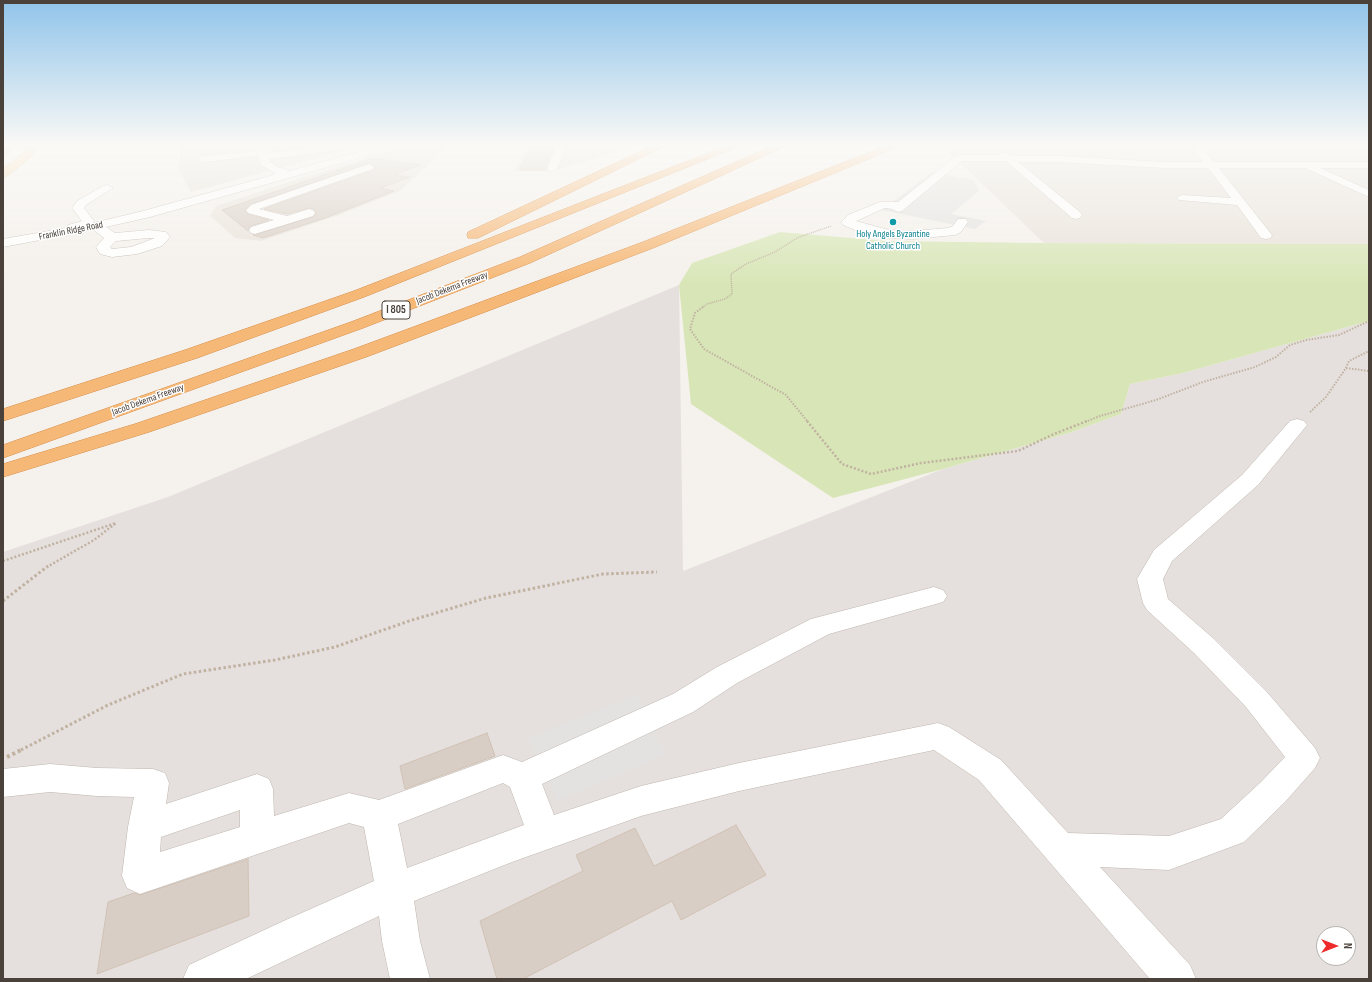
<!DOCTYPE html>
<style>
body{margin:0}
#map{position:relative;width:1372px;height:982px;overflow:hidden;background:#f5f1ec;font-family:"Sofia Sans Condensed",sans-serif}
canvas{display:block}
.frame{position:absolute;inset:0;border:4px solid #49413a;pointer-events:none}
.north{position:absolute;left:1316px;top:926px;width:40px;height:40px;box-sizing:border-box;background:#fff;border:1px solid #b6b3b0;border-radius:50%;rotate:90deg;font-size:11px;font-weight:700;line-height:16px;text-align:center;color:#49413a}
.north::after{content:'';display:block;margin:auto;width:14px;height:18px;background:#ee2a2a;clip-path:polygon(50% 0,100% 100%,50% 72%,0 100%)}
</style>
<div id="map">
<canvas width="1372" height="982"></canvas>
<div class="frame"></div>
<div class="north">N</div>
</div>
<script>
const c = document.querySelector('canvas').getContext('2d');
c.lineJoin = 'round';
function fillPath(path, color) { c.fillStyle = color; c.fill(path, 'evenodd'); }
const shape = rows => new Path2D(rows.map(r => 'M' + r).join(''));
function strokePath(path, color, width, dash) { c.strokeStyle = color; c.lineWidth = width; c.lineCap = dash ? 'butt' : 'round'; c.setLineDash(dash || []); c.stroke(path); }
function drawText(font, color, halo, rows, align = 'center') {
  c.font = font + ' "Sofia Sans Condensed",sans-serif'; c.lineWidth = 3; c.setLineDash([]); c.textBaseline = 'middle'; c.strokeStyle = halo; c.fillStyle = color; for (const [text, x, y, turn = 0] of rows) {
    c.save(); c.translate(x, y); c.rotate((+turn || 0) * Math.PI / 180); c.textAlign = isNaN(turn) ? turn : align; if (halo) c.strokeText(text, 0, 0); c.fillText(text, 0, 0); c.restore();
  }
}
fillPath(shape([
 [181,146,351,146,354,148,191,192,178,168],
 [405,146,446,146,424,169,400,191,339,215,261,241,235,238,210,216,216,206,320,172],
 [527,146,626,146,625,150,552,171,514,171],
 [942,146,1106,146,1141,149,1140,146,1369,146,1369,244,1044,243]
]), '#e9e2da');
fillPath(shape([
 [679,285,683,571,943,469,1069,433,1121,414,1130,384,1183,373,1369,321,1369,979,3,979,3,552,168,497],
 [1324,934,1348,934,1348,958,1324,958]
]), '#e5e0dd');
fillPath(shape([
 [780,232,887,241,1044,243,1369,244,1369,321,1183,373,1130,384,1121,414,1069,433,943,469,833,498,691,404,679,285,692,263]
]), '#d8e6b7');
fillPath(shape([
 [932,172,974,180,979,191,951,214,986,221,975,229,882,210],
 [638,694,666,755,557,801,528,738]
]), '#e4e2e0');
const building = shape([
 [532,146,554,146,545,170,519,170,532,146],
 [373,158,420,165,394,175,410,177,381,188,394,191,325,218,263,238,253,235,313,217,316,214,314,209,309,208,287,214,264,209,374,170,375,167,369,163,251,204,245,210,247,214,269,220,251,226,248,231,222,210,373,158],
 [487,733,495,756,405,789,400,766,487,733],
 [736,825,766,875,681,920,672,901,523,979,497,979,480,921,583,871,576,855,635,828,654,866,736,825],
 [248,859,249,916,97,974,108,902,134,893,140,895,248,859]
]);
fillPath(building, '#d9cec5');
strokePath(building, '#d1c2b5', 1);
const minor = shape([
 [256,146,266,146,268,153,323,146,336,146,337,148,332,151,269,159,270,162,278,167,289,171,380,146,397,146,395,148,150,217,106,227,115,233,149,230,166,232,170,237,162,246,137,254,112,257,100,254,96,247,104,238,94,230,3,247,3,239,66,228,68,225,82,221,72,208,77,201,103,186,107,185,113,188,86,205,84,208,94,221,93,223,143,211,270,176,275,173,261,165,258,156,203,162,198,159,203,156,257,151,256,146],
 [149,238,155,238,131,247,112,249,110,247,116,241,149,238],
 [556,146,566,146,557,169,552,172,547,169,556,146],
 [1191,146,1201,146,1214,162,1369,162,1369,168,1320,168,1369,190,1369,197,1305,168,1219,168,1272,235,1271,238,1266,239,1261,238,1237,205,1179,200,1177,198,1179,196,1183,195,1231,198,1208,168,1163,168,1060,162,1018,162,1080,212,1082,215,1080,218,1076,219,1072,218,1006,161,962,161,902,211,898,212,892,209,885,208,856,221,889,230,913,231,948,228,953,226,958,219,966,219,968,222,961,232,955,235,913,239,889,238,855,230,843,225,841,222,848,215,880,202,898,202,956,156,960,155,999,155,1001,153,1004,152,1011,156,1060,156,1163,162,1203,162,1191,146],
 [369,164,374,167,373,169,259,209,287,216,309,209,313,210,315,213,313,216,255,234,251,233,249,230,251,227,274,220,248,213,246,210,251,205,369,164],
 [1297,419,1304,421,1307,425,1258,485,1172,561,1163,579,1168,599,1214,639,1266,691,1315,748,1320,758,1315,768,1285,802,1244,842,1169,870,1100,867,1190,965,1196,979,1150,979,979,780,934,750,739,791,641,816,512,862,414,901,420,941,430,979,390,979,382,941,379,916,246,979,183,979,189,965,288,919,374,881,364,827,349,823,140,894,127,888,122,876,128,827,134,797,97,796,50,792,3,797,3,769,50,764,97,768,153,769,165,773,169,783,166,804,257,774,269,779,273,789,274,816,349,793,379,800,503,755,522,762,673,694,717,667,811,619,934,587,943,590,947,596,943,602,829,634,737,683,693,712,542,784,554,815,641,786,739,763,938,723,949,727,1001,760,1068,833,1169,836,1221,819,1261,782,1285,757,1246,707,1194,653,1147,610,1143,603,1137,579,1154,550,1242,475,1290,421,1297,419],
 [503,783,510,787,524,825,407,868,398,824,503,783],
 [240,810,240,827,160,852,161,837,240,810]
]);
const major = shape([
 [4,146,15,146,6,155,3,156,4,146],
 [29,146,40,146,29,159,7,176,3,177,3,169,21,155,29,146]
]);
const highway = shape([
 [652,146,665,146,478,238,468,238,467,235,468,232,652,146],
 [726,146,740,146,364,297,197,358,3,421,3,409,185,350,354,291,726,146],
 [772,146,786,146,530,263,363,328,3,458,3,445,351,322,520,257,772,146],
 [885,146,900,146,653,248,493,309,366,357,149,432,3,477,3,464,135,424,354,349,643,242,885,146]
]);
strokePath(minor, '#c0b7af', 1);
strokePath(major, '#dead71', 1);
strokePath(highway, '#d68b45', 1);
strokePath(shape([
 [702,308,707,304,725,299,732,294,731,274,746,264,775,252,797,238,831,226]
]), '#c1b1a1', 1.5, [1, 1]);
strokePath(shape([
 [703,307,695,313,690,329,704,349,786,395,808,422],
 [1346,368,1369,371],
 [1310,412,1326,397,1346,368,1349,361,1369,351],
 [1085,422,1100,416,1156,400,1203,382,1255,367,1276,357,1290,345,1306,340,1339,335,1369,321]
]), '#c1b1a1', 2, [1.5, 1.5]);
strokePath(shape([
 [807,421,842,464,871,474,921,463,1018,451,1054,434,1087,421],
 [3,561,116,523,94,540,47,567]
]), '#c1b1a1', 2.5, [2, 2]);
strokePath(shape([
 [3,601,48,566],
 [21,750,108,705,183,674,275,660,335,647,409,621,486,598,603,574,657,572]
]), '#c1b1a1', 3, [2.5, 2.5]);
strokePath(shape([
 [7,757,23,749]
]), '#c1b1a1', 4, [3, 3]);
fillPath(minor, '#fff');
fillPath(major, '#f9d3a1');
fillPath(highway, '#f6b876');
const sky = c.createLinearGradient(0, 0, 0, 284);
sky.addColorStop(0, '#90c4ea');
sky.addColorStop(0.51, '#faf9f6');
sky.addColorStop(1, '#faf9f600');
c.fillStyle = sky;
c.fillRect(0, 0, 1372, 284);
for (const [x, y, r, color] of [
 [893,222,4,"#0f9aa8"]
]) { const dot = new Path2D(); dot.arc(x, y, r, 0, 2 * Math.PI); c.fillStyle = color; c.fill(dot); strokePath(dot, '#fff', 1.5); }
drawText('10px', '#49413a', '#fff', [
 ["Franklin Ridge Road",71,231,-11],
 ["Jacob Dekema Freeway",452,288,-21],
 ["Jacob Dekema Freeway",148,400,-20]
]);
drawText('10px', '#0d838f', '#fff', [
 ["Holy Angels Byzantine",893,234],
 ["Catholic Church",893,246]
]);
for (const [x, y, w] of [
 [396,310,28]
]) { const box = new Path2D(); box.roundRect(x - w / 2, y - 9, w, 18, 3); c.fillStyle = '#fff'; c.fill(box); strokePath(box, '#49413a', 1); }
drawText('bold 11px', '#49413a', null, [
 ["I 805",396,310]
]);
</script>
